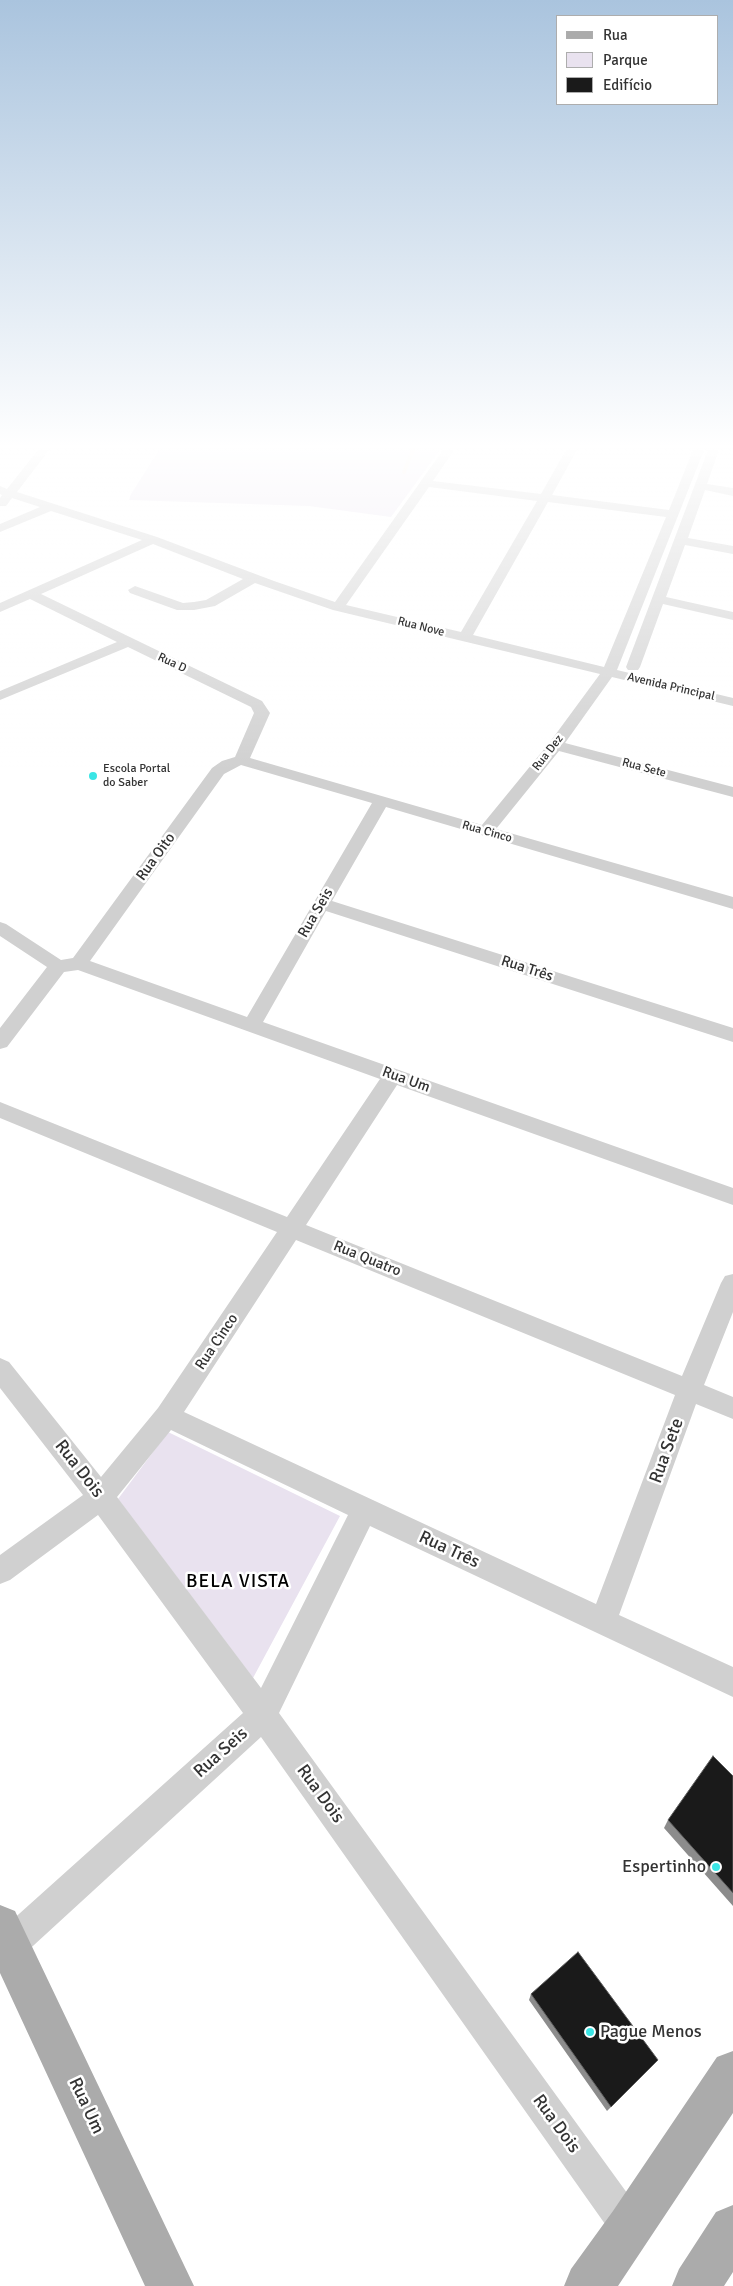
<!DOCTYPE html>
<meta charset="utf-8">
<style>
body{margin:0}
#map{position:relative;width:733px;height:2286px;overflow:hidden;background:#fff;font-family:Signika,sans-serif}
canvas{display:block}
.legend{position:absolute;left:556px;top:15px;width:162px;height:90px;box-sizing:border-box;background:#fff;border:1px solid #adadad;margin:0;padding:6px 9px;list-style:none;font-size:15px;color:#333}
.legend li{display:flex;align-items:center;gap:10px;height:25px}
.legend b{width:25px;border:1px solid #adadad}
</style>
<div id="map">
<canvas width="733" height="2286"></canvas>
<ul class="legend">
<li><b style="height:6px;background:#ababab"></b>Rua</li>
<li><b style="height:14px;background:#e9e2ef"></b>Parque</li>
<li><b style="height:14px;background:#1a1a1a"></b>Edifício</li>
</ul>
</div>
<script>
const c = document.querySelector('canvas').getContext('2d');
c.lineJoin = 'round';
function fillPath(path, color) { c.fillStyle = color; c.fill(path, 'evenodd'); }
const shape = rows => new Path2D(rows.map(r => 'M' + r).join(''));
function strokePath(path, color, width, dash) { c.strokeStyle = color; c.lineWidth = width; c.lineCap = dash ? 'butt' : 'round'; c.setLineDash(dash || []); c.stroke(path); }
function drawText(font, color, halo, rows, align = 'center') {
  c.font = font + ' Signika,sans-serif'; c.lineWidth = 5; c.setLineDash([]); c.textBaseline = 'middle'; c.strokeStyle = halo; c.fillStyle = color; for (const [text, x, y, turn = 0] of rows) {
    c.save(); c.translate(x, y); c.rotate((+turn || 0) * Math.PI / 180); c.textAlign = isNaN(turn) ? turn : align; if (halo) c.strokeText(text, 0, 0); c.fillText(text, 0, 0); c.restore();
  }
}
fillPath(shape([
 [159,450,440,450,391,517,309,506,129,500,131,494],
 [168,1432,340,1516,253,1678,118,1499]
]), '#e9e2ef');
strokePath(shape([
 [404,472,413,450]
]), '#eeddcf', 4);
fillPath(shape([
 [38,450,49,450,17,492,157,537,274,581,335,602,443,450,454,450,433,481,541,494,566,450,577,450,552,495,669,510,693,450,704,450,617,670,733,698,733,706,612,677,565,743,733,787,733,797,559,751,496,829,733,897,733,909,386,807,332,901,733,1028,733,1042,326,911,263,1022,733,1188,733,1205,397,1085,306,1225,682,1376,721,1283,725,1276,733,1274,733,1312,704,1385,733,1397,733,1419,696,1404,619,1615,733,1667,733,1697,370,1526,279,1713,643,2215,648,2228,643,2241,630,2246,617,2241,261,1737,22,1956,10,1960,0,1956,0,1931,243,1713,98,1515,10,1580,0,1584,0,1555,83,1495,0,1388,0,1358,9,1362,101,1477,158,1408,277,1232,0,1118,0,1102,287,1217,380,1079,78,970,64,972,7,1047,0,1049,0,1028,47,967,0,936,0,922,6,924,61,960,73,958,212,768,222,761,235,757,254,713,251,707,128,647,0,700,0,691,117,642,30,599,0,612,0,603,142,540,51,511,0,532,0,524,40,507,12,498,6,506,0,506,0,498,2,495,0,494,0,486,7,489,38,450],
 [429,487,537,501,461,632,346,605,429,487],
 [548,502,666,517,604,667,473,635,548,502],
 [153,544,243,579,206,600,194,602,183,603,135,586,128,590,130,593,177,610,194,610,215,606,255,583,333,610,600,674,550,742,482,825,250,758,270,713,262,701,41,594,153,544],
 [241,765,372,803,247,1017,90,961,224,774,241,765],
 [296,1240,675,1395,596,1604,184,1412,296,1240],
 [171,1430,348,1515,261,1688,117,1497,171,1430],
 [708,450,719,450,707,484,733,488,733,496,705,490,688,538,733,546,733,554,685,545,666,597,733,612,733,620,663,604,640,667,638,670,628,670,626,667,708,450]
]), '#d0d0d0');
fillPath(shape([
 [0,1905,15,1911,194,2286,145,2286,0,1973,0,1905],
 [733,2051,733,2113,618,2286,564,2286,571,2269,613,2211,717,2057,733,2051],
 [733,2205,733,2272,724,2286,672,2286,679,2269,716,2212,733,2205]
]), '#ababab');
fillPath(shape([
 [733,1776,733,1906,664,1828,668,1820],
 [531,1994,658,2060,607,2111,529,2000]
]), '#8c8c8c');
const building = shape([
 [713,1756,733,1776,733,1893,668,1820,713,1756],
 [578,1952,658,2060,611,2107,531,1994,578,1952]
]);
fillPath(building, '#1a1a1a');
strokePath(building, '#5f5f5f', 1);
const sky = c.createLinearGradient(0, 0, 0, 770);
sky.addColorStop(0, '#aac4de');
sky.addColorStop(0.58, '#fff');
sky.addColorStop(1, '#ffffff00');
c.fillStyle = sky;
c.fillRect(0, 0, 733, 770);
for (const [x, y, r, color] of [
 [93,776,5,"#3ae5e5"],
 [716,1867,5,"#3ae5e5"],
 [590,2032,5,"#3ae5e5"]
]) { const dot = new Path2D(); dot.arc(x, y, r, 0, 2 * Math.PI); c.fillStyle = color; c.fill(dot); strokePath(dot, '#fff', 2); }
drawText('12px', '#333', '#fff', [
 ["Rua Nove",421,627,14],
 ["Rua D",172,663,25],
 ["Avenida Principal",671,687,13],
 ["Rua Dez",548,753,-52],
 ["Rua Sete",644,768,15],
 ["Rua Cinco",487,832,16]
]);
drawText('12px', '#333', '#fff', [
 ["Escola Portal",103,769],
 ["do Saber",103,783]
], 'left');
drawText('15px', '#333', '#fff', [
 ["Rua Oito",156,857,-54],
 ["Rua Seis",316,913,-60],
 ["Rua Três",527,969,18],
 ["Rua Um",406,1080,20],
 ["Rua Quatro",367,1259,22],
 ["Rua Cinco",217,1342,-56]
]);
drawText('18px', '#333', '#fff', [
 ["Rua Sete",667,1451,-70],
 ["Rua Dois",79,1469,52],
 ["Rua Três",449,1550,25],
 ["Rua Seis",221,1753,-42],
 ["Rua Dois",320,1794,54],
 ["Rua Um",86,2106,65],
 ["Rua Dois",556,2124,54]
]);
drawText('18px', '#333', '#fff', [
 ["Espertinho",706,1867],
 ["Pague Menos",600,2032,"left"]
], 'right');
c.letterSpacing = '1px';
drawText('19px', '#000', '#fff', [
 ["BELA VISTA",238,1582]
]);
c.letterSpacing = '0px';
</script>
